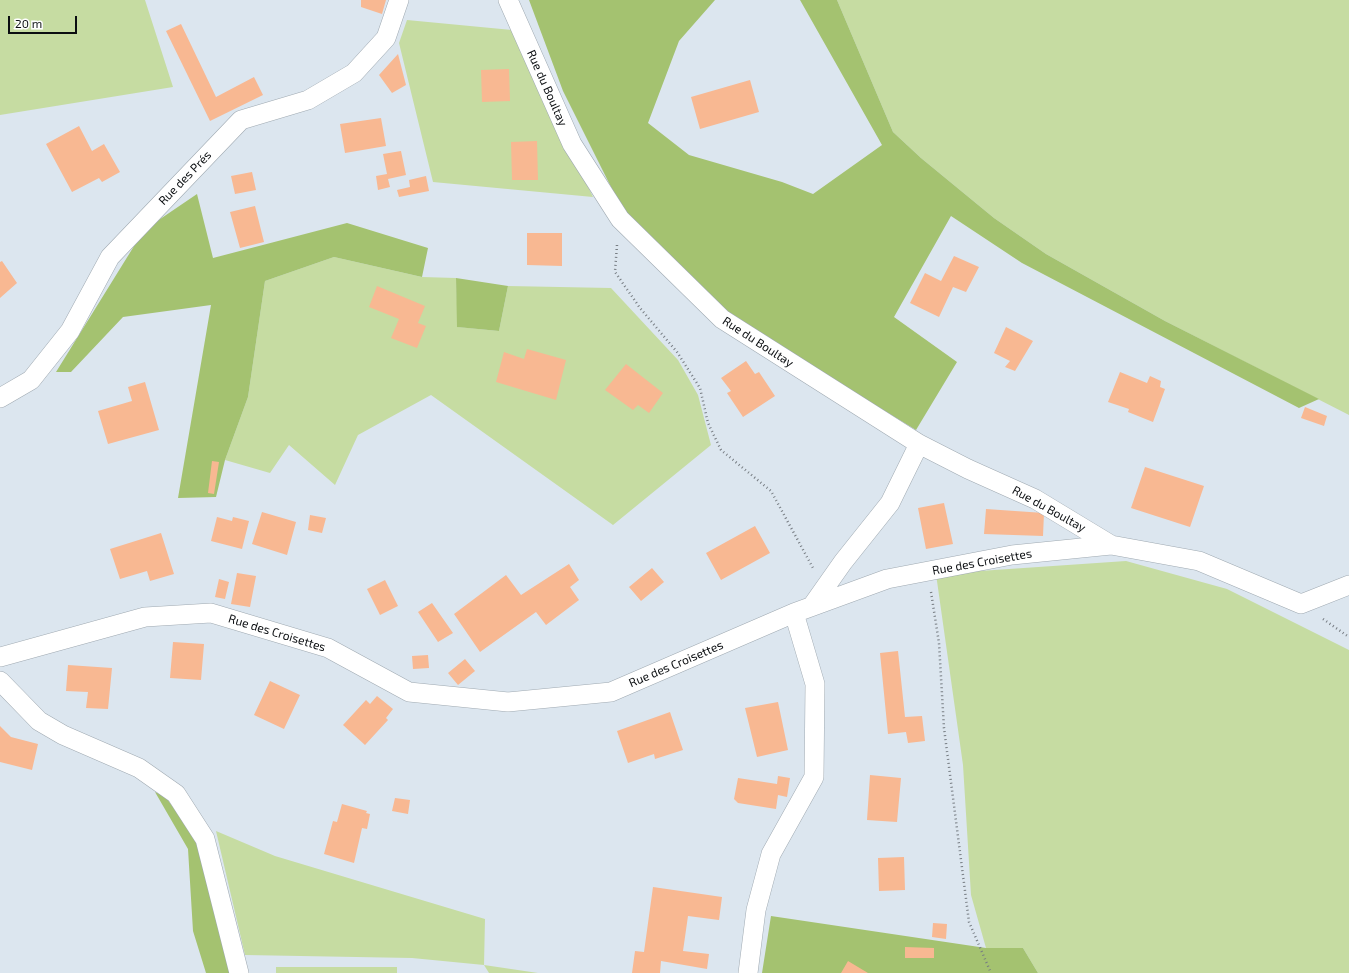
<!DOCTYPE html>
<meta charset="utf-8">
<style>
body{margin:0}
#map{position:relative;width:1349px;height:973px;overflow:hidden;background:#dce6ef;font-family:"Exo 2",sans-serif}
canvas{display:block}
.scale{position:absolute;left:8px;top:16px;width:69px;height:18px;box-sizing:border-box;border:2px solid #0b0e11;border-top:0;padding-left:5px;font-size:12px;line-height:14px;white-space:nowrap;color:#0b0e11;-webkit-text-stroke:3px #fff;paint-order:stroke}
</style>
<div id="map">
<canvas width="1349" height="973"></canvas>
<div class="scale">20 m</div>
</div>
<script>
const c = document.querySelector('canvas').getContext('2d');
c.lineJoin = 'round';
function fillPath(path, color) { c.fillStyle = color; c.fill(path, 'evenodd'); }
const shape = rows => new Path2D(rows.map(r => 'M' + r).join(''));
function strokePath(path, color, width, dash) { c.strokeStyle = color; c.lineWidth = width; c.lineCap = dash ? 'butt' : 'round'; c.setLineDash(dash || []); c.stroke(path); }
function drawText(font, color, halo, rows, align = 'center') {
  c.font = font + ' "Exo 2",sans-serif'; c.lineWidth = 3; c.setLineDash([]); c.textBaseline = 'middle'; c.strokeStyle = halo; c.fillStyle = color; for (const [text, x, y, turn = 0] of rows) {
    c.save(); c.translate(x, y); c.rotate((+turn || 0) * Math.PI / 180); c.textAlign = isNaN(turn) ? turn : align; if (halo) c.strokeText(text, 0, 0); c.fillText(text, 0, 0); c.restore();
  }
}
fillPath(shape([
 [0,0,145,0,173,87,0,115],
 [837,0,1349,0,1349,415,1165,321,1046,254,994,218,921,158,893,132],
 [407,20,512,30,593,197,433,182,399,43],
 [334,257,422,277,456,278,458,327,499,331,508,286,611,288,678,360,698,395,711,445,613,525,431,395,358,435,335,485,289,445,270,473,225,460,248,397,265,281],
 [1126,561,1227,589,1349,650,1349,973,1038,973,1023,948,986,948,971,895,963,765,936,574],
 [216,831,275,856,485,919,484,965,538,973,489,973,484,965,412,958,245,955],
 [276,967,397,967,397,973,276,973]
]), '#c6dca2');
fillPath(shape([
 [529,0,715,0,679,41,648,123,689,155,782,182,813,194,882,145,800,0,837,0,893,132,921,158,994,218,1046,254,1165,321,1319,399,1299,408,1022,263,951,216,894,317,957,362,916,430,727,315,625,215,563,91],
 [197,194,213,258,347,223,428,248,422,277,334,257,265,281,248,397,225,460,216,497,178,498,211,305,123,317,71,372,56,372,144,230],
 [456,278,508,286,499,331,457,327],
 [155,792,165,796,199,843,234,973,206,973,193,931,188,849],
 [771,916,986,948,1023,948,1038,973,762,973]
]), '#a4c270');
fillPath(shape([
 [361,0,386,0,382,14,361,7],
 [181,24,216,97,254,77,263,95,210,121,166,31],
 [398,54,406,85,392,93,379,75],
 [509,69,510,101,482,102,481,70],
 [750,80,759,112,700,129,691,97],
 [381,118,386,146,345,153,340,124],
 [79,126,92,151,104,144,120,172,102,182,99,178,72,192,46,144],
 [537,141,538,180,512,180,511,142],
 [401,151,406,175,388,179,390,187,378,190,376,176,387,174,383,154],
 [252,172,256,190,235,194,231,176],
 [426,176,429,191,399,197,397,190,410,187,409,180],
 [255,206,264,242,240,248,230,212],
 [527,233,562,233,562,266,527,265],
 [954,256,979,267,966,292,953,287,939,317,910,303,925,273,941,281],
 [2,261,17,283,0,298,0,262],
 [377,286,425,306,418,323,426,326,417,348,391,338,399,319,369,307],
 [1006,327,1033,341,1015,371,1005,367,1010,361,994,353],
 [527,349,566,360,556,400,496,382,504,352,524,359],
 [746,361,755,374,759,372,775,396,743,417,727,393,731,391,721,378],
 [626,364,663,393,649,413,638,405,633,410,605,390],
 [1120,372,1147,383,1150,376,1161,381,1160,387,1165,389,1153,422,1128,412,1129,409,1108,402],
 [145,382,159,430,108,444,98,411,132,401,128,387],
 [1305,407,1327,416,1324,426,1301,418],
 [212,461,219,462,214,494,208,493],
 [1145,467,1204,486,1190,527,1131,508],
 [944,503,953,544,926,549,918,508],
 [986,509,1044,513,1043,536,984,534],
 [262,512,296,522,287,555,252,544],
 [310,515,326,518,322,533,308,530],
 [217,517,232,521,233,517,249,521,242,549,211,541],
 [755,526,770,553,721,580,706,553],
 [161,533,174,574,150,581,147,571,120,579,110,549],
 [569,564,579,580,570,587,579,600,546,625,536,612,480,652,454,614,506,575,521,595],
 [652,568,664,582,641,601,629,587],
 [237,573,256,576,250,607,231,604],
 [219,579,229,582,225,599,215,597],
 [385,580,398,606,380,615,367,589],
 [432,603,453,633,438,642,418,612],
 [173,642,204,644,201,680,170,678],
 [898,651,905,717,922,716,925,741,908,743,906,732,888,734,880,653],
 [428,655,429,668,413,669,412,656],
 [465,659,475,671,458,685,448,673],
 [68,665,112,668,108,709,86,708,88,692,66,691],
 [270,681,300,695,284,729,254,715],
 [377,696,393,709,386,718,388,720,365,745,343,725,366,700,370,704],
 [778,702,788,750,757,757,745,708],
 [670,712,683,750,655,759,654,754,628,763,617,731],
 [0,726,11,737,38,744,32,770,0,762],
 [870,775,901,778,897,822,867,820],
 [778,776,790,778,787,797,778,795,776,809,738,803,734,799,738,778,777,784],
 [395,798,410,800,408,814,392,811],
 [342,804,367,811,366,813,370,814,367,829,362,828,354,863,324,854,333,821,337,822],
 [904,857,905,890,879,891,878,858],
 [653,887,722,897,719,920,688,916,683,951,709,954,707,969,661,961,660,973,632,973,635,951,644,952],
 [933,923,947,924,946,939,932,937],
 [905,947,934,948,934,958,905,958],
 [848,961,868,973,841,973]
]), '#f8b892');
const street = shape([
 [508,0,572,144,620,219,722,319,919,444,968,469,1035,499,1111,545],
 [0,398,31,380,70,331,110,257,241,120,308,100,354,73,386,38,399,0],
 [812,606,843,562,890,503,919,444],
 [0,657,145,617,211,613,328,648,409,692,508,702,611,692,794,613,887,579,1012,555,1111,545,1199,561,1301,604,1349,585],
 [0,681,39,721,63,735,139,768,176,794,205,839,239,973],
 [748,973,756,910,771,854,814,777,815,684,794,613]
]);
strokePath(street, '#9fa9b1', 20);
strokePath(shape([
 [617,245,615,272,640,308,677,352,700,388,708,423,721,450,771,491,813,568],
 [931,592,939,643,944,728,969,922,991,973],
 [1323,619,1349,637]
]), '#777d83', 2.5, [1, 3]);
strokePath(street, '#fff', 19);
drawText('12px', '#0b0e11', '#fff', [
 ["Rue du Boultay",547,88,66],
 ["Rue des Prés",185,178,-46],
 ["Rue du Boultay",758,342,33],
 ["Rue du Boultay",1049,509,29],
 ["Rue des Croisettes",982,562,-10],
 ["Rue des Croisettes",277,633,17],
 ["Rue des Croisettes",676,664,-23]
]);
</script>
